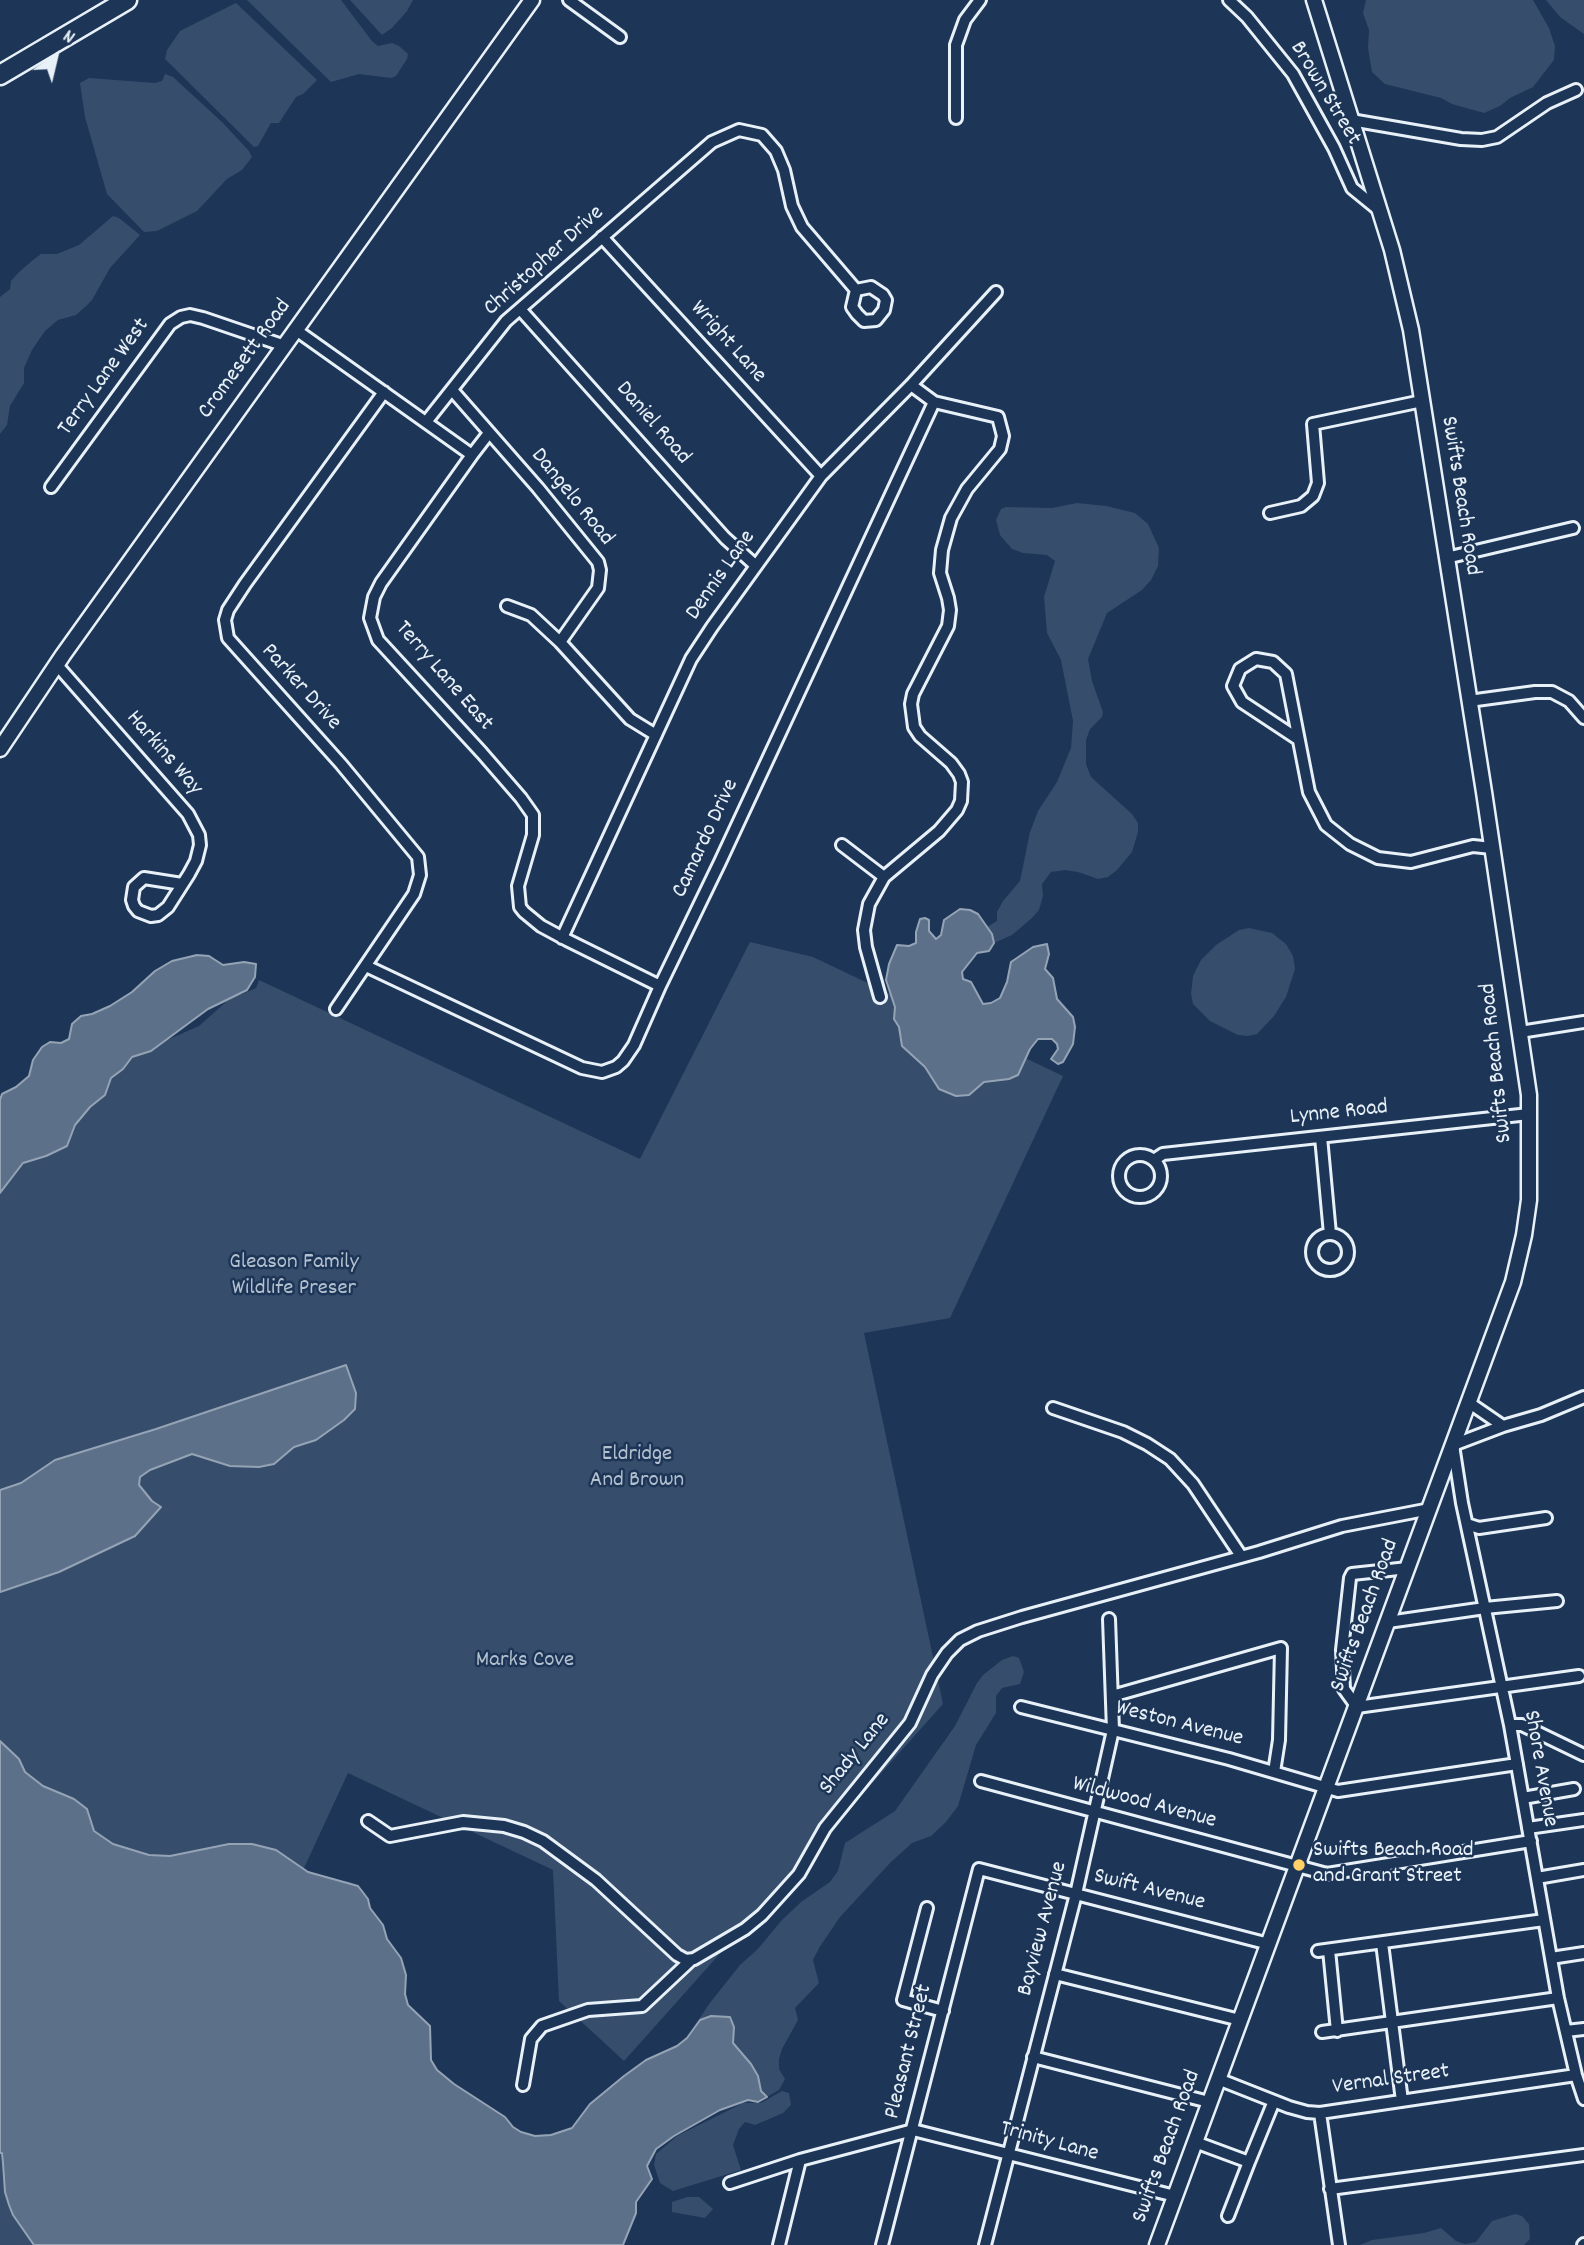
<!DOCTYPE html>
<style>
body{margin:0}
#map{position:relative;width:1584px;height:2245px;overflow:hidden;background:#1d3557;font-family:Dekko,sans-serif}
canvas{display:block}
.north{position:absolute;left:21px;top:21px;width:70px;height:70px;-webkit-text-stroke:5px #1d3557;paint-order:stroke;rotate:34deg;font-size:19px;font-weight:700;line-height:28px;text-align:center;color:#e8f1f8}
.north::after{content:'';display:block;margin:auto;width:24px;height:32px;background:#e8f1f8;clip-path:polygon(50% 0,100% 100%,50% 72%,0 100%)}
</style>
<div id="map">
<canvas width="1584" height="2245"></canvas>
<div class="north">N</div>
</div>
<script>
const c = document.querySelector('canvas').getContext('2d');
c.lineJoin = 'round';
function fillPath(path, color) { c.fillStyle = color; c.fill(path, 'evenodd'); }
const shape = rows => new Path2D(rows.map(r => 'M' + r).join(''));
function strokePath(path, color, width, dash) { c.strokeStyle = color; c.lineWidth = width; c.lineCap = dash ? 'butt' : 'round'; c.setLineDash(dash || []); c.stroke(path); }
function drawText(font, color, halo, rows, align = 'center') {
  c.font = font + ' Dekko,sans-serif'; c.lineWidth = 5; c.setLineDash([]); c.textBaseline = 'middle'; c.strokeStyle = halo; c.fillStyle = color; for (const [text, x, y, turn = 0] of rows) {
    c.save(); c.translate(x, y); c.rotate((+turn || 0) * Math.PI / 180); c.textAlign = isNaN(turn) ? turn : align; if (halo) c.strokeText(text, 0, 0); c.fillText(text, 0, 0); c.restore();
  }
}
fillPath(shape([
 [247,0,341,0,372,41,378,46,392,43,399,46,408,54,407,59,396,76,391,78,359,74,331,82],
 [350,0,413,0,407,11,392,28,382,35],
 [1366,0,1533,0,1549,28,1555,46,1554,60,1533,87,1510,98,1500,106,1484,113,1452,104,1441,98,1385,84,1372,72,1368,48,1369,30,1363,13],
 [1546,0,1584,0,1584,34,1560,17],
 [236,3,317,80,303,94,296,97,279,123,271,123,258,146,254,147,165,59,167,50,180,31],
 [165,74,173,77,222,122,249,151,252,157,242,170,227,179,197,211,157,231,144,232,107,194,85,117,80,83,89,78,155,83,162,81],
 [113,216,119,218,140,235,110,268,92,300,85,307,76,315,58,320,45,331,32,350,24,368,24,383,10,406,7,425,0,434,0,297,10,289,11,281,18,273,33,260,41,254,57,254,79,245],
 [1077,503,1106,506,1135,513,1148,524,1159,548,1158,566,1151,580,1142,590,1107,613,1088,659,1092,681,1103,712,1102,717,1090,729,1086,740,1086,764,1091,777,1132,814,1138,823,1138,832,1132,852,1117,870,1108,877,1098,879,1078,872,1065,870,1051,872,1042,884,1043,896,1039,910,1032,918,1012,935,994,943,987,927,997,921,997,912,1003,901,1020,881,1030,832,1038,811,1057,782,1071,748,1073,721,1061,660,1047,633,1044,597,1055,561,1047,555,1023,553,1012,549,1000,535,996,520,1001,509,1006,507,1052,508],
 [1249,928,1272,933,1286,944,1293,956,1295,969,1286,997,1274,1016,1257,1034,1248,1036,1238,1035,1210,1021,1193,1004,1191,994,1193,976,1201,960,1216,945,1239,930],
 [750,942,813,957,1063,1076,950,1318,864,1333,943,1704,624,2061,559,2001,553,1870,348,1773,304,1868,308,1871,330,1879,349,1882,358,1886,364,1892,370,1908,383,1925,387,1939,401,1958,406,1975,405,1994,408,2005,430,2026,431,2060,437,2070,454,2084,505,2117,513,2127,521,2132,535,2136,562,2132,572,2128,590,2104,624,2076,646,2060,677,2046,687,2038,709,2004,740,1965,758,1949,781,1921,801,1902,830,1882,838,1871,845,1843,895,1811,955,1726,977,1683,983,1675,1002,1660,1013,1656,1019,1658,1024,1672,1020,1684,1002,1688,996,1696,996,1713,976,1745,958,1806,946,1822,931,1836,912,1843,890,1863,840,1917,819,1948,813,1960,819,1983,795,2008,798,2020,782,2049,779,2059,779,2069,785,2079,779,2090,758,2102,748,2100,720,2110,674,2136,656,2149,647,2166,652,2179,636,2202,636,2213,623,2245,0,2057,0,1100,2,1094,16,1087,29,1076,33,1060,42,1047,50,1042,61,1043,69,1039,72,1024,81,1016,92,1014,110,1006,132,992,155,971,172,961,197,955,209,956,223,965,244,962,256,964,255,977,247,990,238,996,256,988,259,980,640,1159],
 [226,1002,199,1026,167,1040,208,1009],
 [782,2091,789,2093,791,2105,783,2113,755,2125,745,2122,739,2129,733,2145,741,2170,673,2191,660,2183,654,2165,656,2154,677,2136,743,2103,761,2103],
 [0,2117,46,2245,0,2245],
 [687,2197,699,2197,713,2209,705,2218,672,2212,672,2202],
 [1515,2214,1522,2216,1529,2224,1530,2239,1524,2245,1360,2245,1372,2240,1424,2233,1441,2228,1456,2241,1465,2244,1476,2242,1492,2221]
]), '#374d6c');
const water = shape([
 [960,909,970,910,978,914,992,934,994,943,989,951,977,953,962,972,963,979,971,982,983,1004,991,1003,1000,998,1007,982,1011,962,1033,947,1047,944,1049,954,1045,969,1053,978,1057,999,1073,1017,1075,1027,1073,1044,1063,1062,1058,1064,1051,1059,1058,1049,1057,1044,1052,1039,1038,1039,1030,1049,1018,1075,1009,1079,984,1082,969,1095,956,1096,939,1089,925,1067,902,1046,899,1027,894,1019,895,1007,886,980,889,964,897,945,909,946,916,943,916,932,920,919,925,918,929,920,929,931,936,939,941,935,944,920,960,909],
 [197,955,209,956,223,965,244,962,256,964,255,977,247,990,208,1009,151,1051,132,1057,123,1069,111,1078,105,1095,90,1107,75,1125,67,1146,46,1156,23,1163,0,1193,0,1100,2,1094,16,1087,29,1076,33,1060,42,1047,50,1042,61,1043,69,1039,72,1024,81,1016,92,1014,110,1006,132,992,155,971,172,961,197,955],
 [346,1365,356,1393,355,1409,344,1420,316,1440,294,1447,274,1464,259,1467,230,1466,192,1454,150,1470,140,1477,139,1485,152,1501,161,1507,135,1536,59,1572,0,1592,0,1490,21,1483,55,1460,156,1429,346,1365],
 [0,1741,19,1759,25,1772,43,1786,74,1799,87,1809,94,1831,113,1844,149,1855,170,1856,229,1844,252,1844,276,1850,308,1872,358,1886,368,1899,370,1908,383,1925,387,1939,401,1958,406,1975,405,1994,408,2005,430,2026,431,2060,437,2070,454,2084,505,2117,513,2127,521,2132,535,2136,551,2135,572,2128,590,2104,624,2076,646,2060,677,2046,687,2038,700,2020,711,2016,730,2017,734,2027,733,2043,751,2064,758,2076,761,2091,767,2097,758,2102,748,2100,720,2110,674,2136,656,2149,647,2166,652,2179,636,2202,636,2213,623,2245,34,2245,13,2215,9,2205,5,2192,3,2163,2,2153,0,2153,0,1741]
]);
fillPath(water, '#5d7089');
strokePath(water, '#95a4b5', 2);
const minor = shape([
 [569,0,620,37],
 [1229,0,1247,17,1293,74,1334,148,1352,188,1379,210],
 [956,118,956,45,965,20,980,0],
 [1351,120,1461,139,1482,140,1497,137,1547,103,1576,90],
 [602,237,821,476],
 [520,309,725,538,755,565],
 [296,330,472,455,381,583,374,597,370,618,378,640,482,753,521,798,533,815,533,835,518,886,520,907,524,912,541,926,567,940,660,986],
 [452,390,538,488,598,562,600,570,598,588,560,642],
 [426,422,506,321,712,142,739,130,762,135,776,151,784,170,792,206,802,227,856,290,852,307,857,314,864,321,876,320,884,310,886,300,883,295,871,287,856,290],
 [472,455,489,433],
 [51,487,170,324,181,317,190,315,203,318,285,346],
 [1270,513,1301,506,1313,496,1318,483,1313,424,1422,401],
 [1446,558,1573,528],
 [507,606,531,615,560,642,630,719,656,735],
 [57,665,188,814,199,835,200,845,196,861,189,874,168,907,158,915,151,916,138,911,134,906,132,900,134,887,144,878,182,884],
 [1469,701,1535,692,1552,692,1569,701,1584,718],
 [1298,739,1242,702,1233,686,1240,669,1256,659,1273,662,1286,674,1309,792,1326,825,1350,844,1378,858,1411,862,1473,846,1492,848],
 [842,845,884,877],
 [562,938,691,659,712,627,821,476,911,385,996,292],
 [366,966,582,1068,602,1072,616,1067,623,1061,634,1045,660,986,720,862,934,402,911,385],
 [880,997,866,947,864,930,869,904,884,877,939,831,957,810,961,801,962,782,959,774,951,763,920,736,914,727,911,704,913,694,948,626,950,610,948,598,940,573,942,550,951,518,967,489,1000,449,1003,436,998,417,934,402],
 [336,1009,414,894,420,875,418,857,341,764,228,638,225,620,228,610,245,584,384,392],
 [1520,1032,1584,1022],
 [1321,1137,1330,1234],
 '1119 1176a21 21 0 1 1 42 0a21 21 0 1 1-42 0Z',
 [1154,1160,1163,1154,1529,1114],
 '1312 1252a18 18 0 1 1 36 0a18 18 0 1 1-36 0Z',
 [1584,1397,1541,1415,1503,1426,1453,1445,1462,1503,1510,1725,1558,1998,1576,2075,1584,2099],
 [1468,1402,1503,1426],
 [1053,1408,1123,1432,1147,1444,1170,1459,1193,1484,1241,1556],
 [1467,1524,1479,1528,1546,1518],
 [1408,1568,1352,1574,1350,1578,1342,1650,1344,1689,1357,1707,1579,1676],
 [1388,1622,1485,1608,1557,1601],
 [1112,1696,1281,1648,1279,1740,1274,1772],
 [1021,1707,1229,1759,1338,1791,1517,1764],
 [1510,1725,1522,1725,1584,1755],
 [981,1781,1327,1874,1531,1841],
 [1523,1798,1574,1789],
 [368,1821,390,1836,463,1822,504,1826,524,1832,543,1841,596,1880,677,1955,686,1960,694,1959,745,1929,762,1915,799,1874,825,1828,910,1723,932,1675,947,1653,960,1640,978,1631,1022,1617,1259,1552,1342,1526,1430,1509],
 [1528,1828,1584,1820],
 [1537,1878,1584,1870],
 [927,1908,903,2000,943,2011],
 [1382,1943,1402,2101],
 [1329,1950,1337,2031],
 [1318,1951,1544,1920],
 [1551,1958,1584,1953],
 [1055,1974,1240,2020],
 [1566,2031,1584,2029],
 [1322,2032,1558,1998],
 [1033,2057,1209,2102],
 [1218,2079,1289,2107,1307,2112,1320,2113,1576,2075],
 [523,2085,531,2039,542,2026,588,2010,642,2006,691,1960],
 [1320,2113,1339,2245],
 [1195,2142,1249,2162,1274,2101],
 [730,2183,800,2160,913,2130,1175,2196],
 [1330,2189,1584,2155],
 [1228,2216,1249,2162],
 [779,2245,800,2160],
 [882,2245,979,1869,1269,1944],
 [985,2245,1076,1894,1113,1730,1109,1619],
 [1583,2245,1584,2244]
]);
const tertiary = shape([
 [0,749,63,655,532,0],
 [1157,2245,1513,1282,1524,1235,1529,1200,1529,1095,1484,792,1411,330,1392,250,1314,0]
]);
const primary = shape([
 [0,75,127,0]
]);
strokePath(minor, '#e8f1f8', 16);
strokePath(tertiary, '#e8f1f8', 19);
strokePath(primary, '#e8f1f8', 23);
strokePath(minor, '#1d3557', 10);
strokePath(tertiary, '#1d3557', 14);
strokePath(primary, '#1d3557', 18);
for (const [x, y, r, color] of [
 [1299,1865,7,"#ffd166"]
]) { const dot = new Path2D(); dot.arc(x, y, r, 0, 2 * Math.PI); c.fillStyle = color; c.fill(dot); strokePath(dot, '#1d3557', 2.5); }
drawText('23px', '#e8f1f8', '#1d3557', [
 ["Brown Street",1324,94,59],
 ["Christopher Drive",545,262,-42],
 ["Wright Lane",727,343,48],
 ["Cromesett Road",246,360,-54],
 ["Terry Lane West",105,378,-54],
 ["Daniel Road",652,424,49],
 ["Swifts Beach Road",1459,496,81],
 ["Dangelo Road",571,498,51],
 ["Dennis Lane",722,576,-55],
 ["Terry Lane East",443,677,49],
 ["Parker Drive",300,688,48],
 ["Harkins Way",163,754,49],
 ["Camardo Drive",707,839,-65],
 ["Swifts Beach Road",1498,1063,-96],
 ["Lynne Road",1339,1114,-6],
 ["Swifts Beach Road",1366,1616,-70],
 ["Weston Avenue",1179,1725,14],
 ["Shady Lane",856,1755,-51],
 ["Shore Avenue",1539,1769,80],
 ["Wildwood Avenue",1144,1804,15],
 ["Swift Avenue",1149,1891,14],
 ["Bayview Avenue",1044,1929,-75],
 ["Pleasant Street",910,2052,-76],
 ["Vernal Street",1391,2081,-8],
 ["Trinity Lane",1049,2143,15],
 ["Swifts Beach Road",1168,2147,-70]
]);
drawText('23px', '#b3c0ce', '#1d3557', [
 ["Gleason Family",294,1264],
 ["Wildlife Preser",294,1290],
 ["Eldridge",637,1456],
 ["And Brown",637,1482],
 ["Marks Cove",525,1662]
]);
drawText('23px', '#e8f1f8', '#1d3557', [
 ["Swifts Beach Road",1313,1852],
 ["and Grant Street",1313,1878]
], 'left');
</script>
